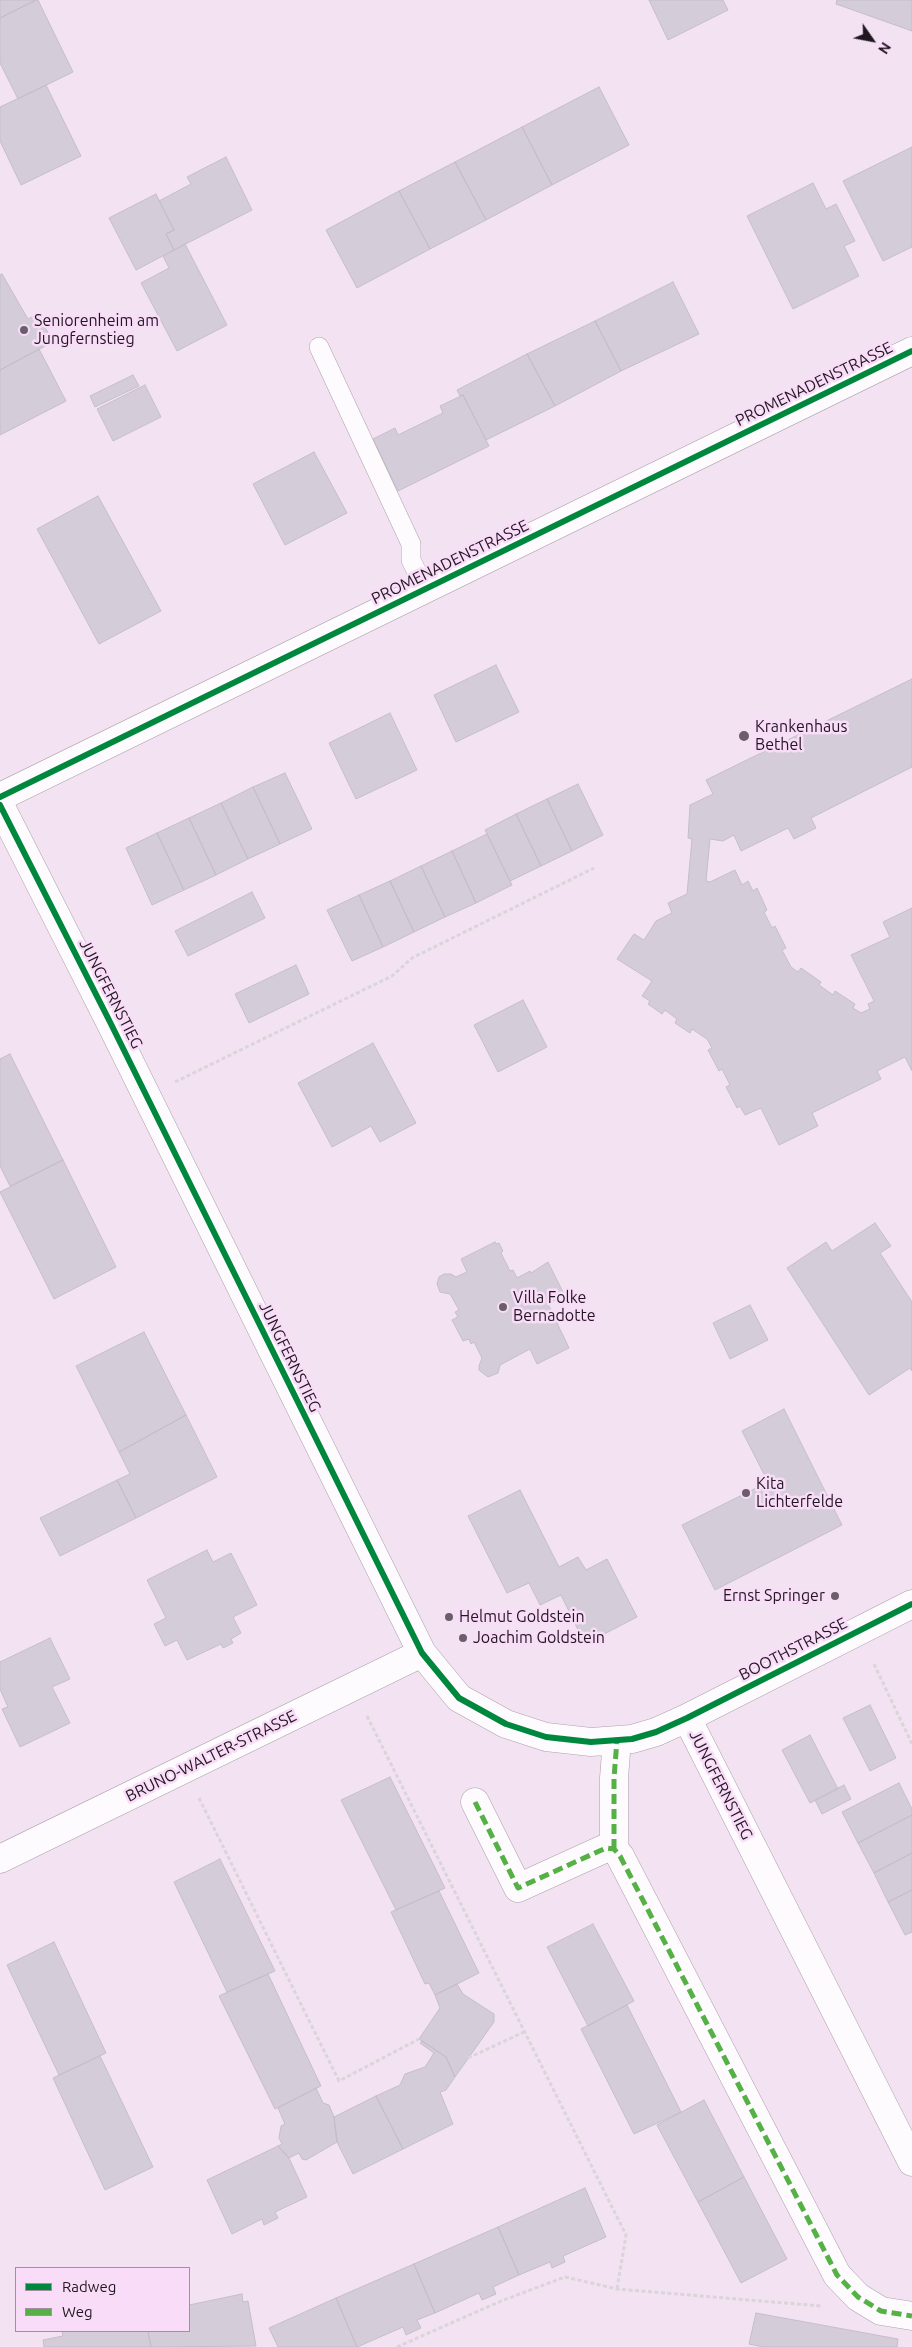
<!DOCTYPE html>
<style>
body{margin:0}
#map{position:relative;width:912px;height:2347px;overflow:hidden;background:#f3e3f2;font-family:Ubuntu,sans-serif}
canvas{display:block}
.legend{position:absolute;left:15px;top:2267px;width:175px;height:65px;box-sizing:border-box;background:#f9ddf8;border:1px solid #a38ea2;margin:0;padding:6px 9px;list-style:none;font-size:15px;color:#211721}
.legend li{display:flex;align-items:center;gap:10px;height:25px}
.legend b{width:25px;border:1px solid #a38ea2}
.north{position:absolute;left:847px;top:15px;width:50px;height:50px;-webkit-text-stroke:4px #f9ddf8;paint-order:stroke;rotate:123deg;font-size:14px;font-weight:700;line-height:20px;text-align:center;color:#211721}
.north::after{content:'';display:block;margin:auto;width:18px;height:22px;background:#211721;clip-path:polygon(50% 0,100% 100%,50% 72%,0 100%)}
</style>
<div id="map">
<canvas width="912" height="2347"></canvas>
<ul class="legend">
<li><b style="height:6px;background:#00873e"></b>Radweg</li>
<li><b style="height:6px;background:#55b145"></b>Weg</li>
</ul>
<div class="north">N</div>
</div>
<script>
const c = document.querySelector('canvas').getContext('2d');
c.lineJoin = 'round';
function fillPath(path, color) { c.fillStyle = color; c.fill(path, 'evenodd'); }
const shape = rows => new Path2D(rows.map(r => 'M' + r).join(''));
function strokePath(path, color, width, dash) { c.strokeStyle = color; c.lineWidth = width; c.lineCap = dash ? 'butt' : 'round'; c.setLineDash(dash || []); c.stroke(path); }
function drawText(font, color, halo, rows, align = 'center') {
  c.font = font + ' Ubuntu,sans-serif'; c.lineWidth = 5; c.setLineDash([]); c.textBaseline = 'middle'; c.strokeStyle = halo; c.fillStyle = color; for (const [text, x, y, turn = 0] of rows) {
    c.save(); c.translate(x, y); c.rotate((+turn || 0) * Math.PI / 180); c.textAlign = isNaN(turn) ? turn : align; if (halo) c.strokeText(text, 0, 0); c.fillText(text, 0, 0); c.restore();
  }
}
const building = shape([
 [0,0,36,0,0,18,0,0],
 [36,0,38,0,73,72,18,99,0,63,0,18,36,0],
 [649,0,723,0,728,10,668,40,649,0],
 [837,0,912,0,912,31,836,4,837,0],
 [46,85,81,156,21,185,0,141,0,107,46,85],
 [599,87,629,145,552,185,522,127,599,87],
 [522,127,552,185,486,220,455,162,522,127],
 [912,147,912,247,883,261,843,181,912,147],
 [226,157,252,210,174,250,166,234,174,230,159,201,191,184,187,177,226,157],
 [455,162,486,220,430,249,399,191,455,162],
 [813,183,826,209,836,204,855,241,844,246,859,276,793,309,747,216,813,183],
 [399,191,430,249,357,288,326,230,399,191],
 [156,194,174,230,166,234,174,250,136,270,109,218,156,194],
 [185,244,227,325,177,351,141,283,169,268,163,256,185,244],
 [2,274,28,319,38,314,53,342,0,370,0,275,2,274],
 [673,282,699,334,621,371,595,321,673,282],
 [595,321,621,371,555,406,527,354,595,321],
 [39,349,66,401,0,435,0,370,39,349],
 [527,354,555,406,486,440,463,395,460,396,457,390,527,354],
 [133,375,139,386,95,407,90,396,133,375],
 [145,385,161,417,113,441,97,409,145,385],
 [463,395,489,446,398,491,373,439,395,428,398,435,443,413,440,406,463,395],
 [314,452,347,513,285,545,253,484,314,452],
 [98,496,161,611,99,644,37,529,98,496],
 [496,665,519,712,456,742,434,695,496,665],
 [912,679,912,767,811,818,816,828,794,839,788,828,741,851,734,835,723,841,710,839,706,881,710,882,735,870,742,885,748,881,753,891,757,888,767,910,764,912,772,928,775,926,786,948,782,950,791,967,798,972,801,968,821,982,819,985,833,995,835,991,855,1004,853,1008,861,1013,870,1009,868,1004,874,1001,851,955,890,937,883,922,912,908,912,1071,905,1057,877,1071,881,1079,812,1113,818,1126,779,1145,761,1108,745,1115,740,1106,737,1108,726,1087,730,1085,722,1069,719,1071,708,1050,712,1048,707,1039,692,1029,690,1033,675,1023,677,1019,665,1010,662,1014,648,1004,650,1001,642,996,652,981,617,959,634,934,644,940,656,921,672,913,668,903,687,894,692,839,688,838,690,805,713,794,706,780,912,679],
 [390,713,417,770,356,799,329,743,390,713],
 [285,773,312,829,280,844,253,787,285,773],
 [578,784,603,835,572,851,547,799,578,784],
 [253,787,280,844,248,859,221,803,253,787],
 [547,799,572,851,541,866,516,814,547,799],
 [221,803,248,859,216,875,189,818,221,803],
 [516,814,541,866,510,881,485,830,516,814],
 [189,818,216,875,184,890,157,833,189,818],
 [157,833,184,890,152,905,126,848,157,833],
 [487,834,512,885,476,903,452,851,487,834],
 [452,851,476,903,445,917,421,866,452,851],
 [421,866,445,917,414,932,390,881,421,866],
 [390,881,414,932,383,947,359,895,390,881],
 [252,892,265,918,188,956,175,931,252,892],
 [359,895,383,947,352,961,327,910,359,895],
 [296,965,309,994,249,1023,235,994,296,965],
 [523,1000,547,1047,498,1072,474,1025,523,1000],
 [373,1043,416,1123,380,1142,371,1126,332,1147,298,1083,373,1043],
 [10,1054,63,1160,10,1186,0,1166,0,1059,10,1054],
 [63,1160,116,1267,54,1299,0,1192,63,1160],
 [875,1223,891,1246,880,1253,912,1302,912,1371,910,1368,869,1395,787,1268,826,1242,832,1251,875,1223],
 [495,1242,496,1244,499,1243,503,1251,501,1253,510,1271,513,1270,517,1278,530,1271,531,1273,548,1262,566,1298,561,1301,559,1298,548,1304,569,1348,537,1364,530,1349,500,1365,498,1373,488,1377,479,1370,479,1366,482,1358,474,1342,471,1344,469,1339,463,1341,452,1320,458,1317,455,1312,459,1310,450,1294,440,1292,437,1284,439,1277,444,1274,451,1274,456,1277,467,1272,461,1259,495,1242],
 [750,1305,768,1340,730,1359,713,1323,750,1305],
 [144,1332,186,1415,119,1452,76,1366,144,1332],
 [784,1409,842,1525,715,1590,682,1525,768,1482,742,1431,784,1409],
 [186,1415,217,1477,136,1518,117,1480,130,1474,119,1452,186,1415],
 [117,1480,136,1518,60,1556,40,1518,117,1480],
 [520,1490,559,1567,578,1557,586,1570,607,1559,637,1617,585,1644,561,1595,540,1605,529,1583,507,1593,468,1516,520,1490],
 [207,1550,213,1562,231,1553,257,1605,233,1617,241,1633,231,1639,233,1643,223,1648,221,1644,187,1660,177,1640,165,1646,154,1624,166,1618,147,1580,207,1550],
 [50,1638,70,1679,52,1687,70,1723,20,1747,2,1709,8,1707,0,1689,0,1662,50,1638],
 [870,1705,896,1758,870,1771,843,1718,870,1705],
 [810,1735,838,1789,810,1803,782,1750,810,1735],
 [390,1777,445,1888,396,1910,341,1800,390,1777],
 [899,1783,912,1809,912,1815,858,1843,842,1812,899,1783],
 [844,1785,851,1799,822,1814,815,1800,844,1785],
 [912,1815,912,1853,874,1873,858,1843,912,1815],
 [912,1853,912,1890,888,1902,874,1873,912,1853],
 [220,1859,275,1971,227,1992,174,1882,220,1859],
 [912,1890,912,1932,905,1935,888,1902,912,1890],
 [439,1891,479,1973,435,1995,429,1983,425,1984,391,1912,439,1891],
 [593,1924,634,2001,588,2026,547,1947,593,1924],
 [54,1942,106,2053,59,2075,7,1965,54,1942],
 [268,1974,321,2086,275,2109,219,1996,268,1974],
 [457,1984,463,1994,494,2014,494,2022,455,2077,446,2057,419,2039,440,2008,435,1995,457,1984],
 [627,2005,681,2112,634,2134,581,2029,627,2005],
 [422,2041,446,2057,455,2077,446,2090,440,2092,453,2124,403,2149,376,2096,400,2085,405,2074,425,2067,434,2053,420,2043,422,2041],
 [100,2056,153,2167,105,2190,53,2078,100,2056],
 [316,2088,323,2103,329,2105,334,2117,337,2142,306,2160,302,2159,299,2153,289,2158,278,2146,282,2144,279,2138,281,2126,285,2124,278,2108,316,2088],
 [376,2096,403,2149,353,2174,337,2142,334,2117,376,2096],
 [704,2100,744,2177,698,2202,657,2125,704,2100],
 [278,2146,289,2158,307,2197,275,2212,278,2218,264,2225,262,2219,232,2234,207,2180,278,2146],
 [744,2177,787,2259,741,2283,698,2202,744,2177],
 [585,2188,606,2237,563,2256,565,2262,552,2268,550,2262,519,2275,498,2227,585,2188],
 [498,2227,519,2275,493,2287,496,2294,482,2300,479,2293,435,2313,414,2264,498,2227],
 [414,2264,435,2313,417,2320,421,2328,406,2335,403,2327,357,2347,336,2298,414,2264],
 [242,2294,243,2302,248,2301,256,2346,151,2347,148,2331,189,2331,189,2305,242,2294],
 [336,2298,357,2347,278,2347,269,2328,336,2298],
 [756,2313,898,2339,897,2347,763,2347,749,2344,756,2313],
 [62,2331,148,2331,151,2347,44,2347,43,2340,63,2336,62,2331]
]);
fillPath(building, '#d5ccda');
strokePath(building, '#c5bdca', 1);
const service = shape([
 [319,347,411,544,411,560,425,589]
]);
const minor = shape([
 [0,797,912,351],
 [0,805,110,1022,422,1653,459,1698,506,1724,546,1737,591,1742,632,1739,656,1732,687,1718,912,1604],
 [687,1718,912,2162],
 [475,1802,518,1888,606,1848,614,1849,620,1856,837,2275,858,2297,881,2311,912,2316],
 [614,1849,614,1778,617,1740],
 [0,1859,422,1653]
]);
strokePath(service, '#aca0ab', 20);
strokePath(minor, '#aca0ab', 29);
strokePath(shape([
 [175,1082,392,976,412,958,594,868],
 [874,1664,912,1744],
 [367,1716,626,2235,617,2289],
 [199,1798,339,2081,419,2039],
 [468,2058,524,2032],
 [397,2347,501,2301,565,2277,617,2289,821,2306]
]), '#d9d5d8', 3, [4, 2.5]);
strokePath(service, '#fdfbfd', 19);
strokePath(minor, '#fdfbfd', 28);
strokePath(shape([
 [475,1802,518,1888,606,1848,614,1849,620,1856,837,2275,858,2297,881,2311,912,2316],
 [614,1849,614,1778,617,1740]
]), '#55b145', 5, [10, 5]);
strokePath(shape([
 [0,797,912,351],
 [0,805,110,1022,422,1653,459,1698,506,1724,546,1737,591,1742,632,1739,656,1732,687,1718,912,1604]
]), '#00873e', 6);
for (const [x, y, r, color] of [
 [24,330,5,"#6a5e6a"],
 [744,736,6,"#6a5e6a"],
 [503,1307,5,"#6a5e6a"],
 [746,1493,5,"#6a5e6a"],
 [835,1596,5,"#6a5e6a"],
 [449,1617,5,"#6a5e6a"],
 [463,1638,5,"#6a5e6a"]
]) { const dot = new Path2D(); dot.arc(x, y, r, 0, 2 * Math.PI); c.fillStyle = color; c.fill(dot); strokePath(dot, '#f9ddf8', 2); }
drawText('16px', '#211721', '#f9ddf8', [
 ["Seniorenheim am",34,321],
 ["Jungfernstieg",34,339],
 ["Krankenhaus",755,727],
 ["Bethel",755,745],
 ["Villa Folke",513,1298],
 ["Bernadotte",513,1316],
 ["Kita",756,1484],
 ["Lichterfelde",756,1502],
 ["Ernst Springer",825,1596,"right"],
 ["Helmut Goldstein",459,1617],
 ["Joachim Goldstein",473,1638]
], 'left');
drawText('16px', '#211721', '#f9ddf8', [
 ["PROMENADENSTRASSE",814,384,-26],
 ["PROMENADENSTRASSE",450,562,-26],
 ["JUNGFERNSTIEG",111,994,63],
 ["JUNGFERNSTIEG",290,1357,64],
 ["BOOTHSTRASSE",793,1649,-27],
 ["BRUNO-WALTER-STRASSE",211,1756,-26],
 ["JUNGFERNSTIEG",721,1785,63]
]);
</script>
